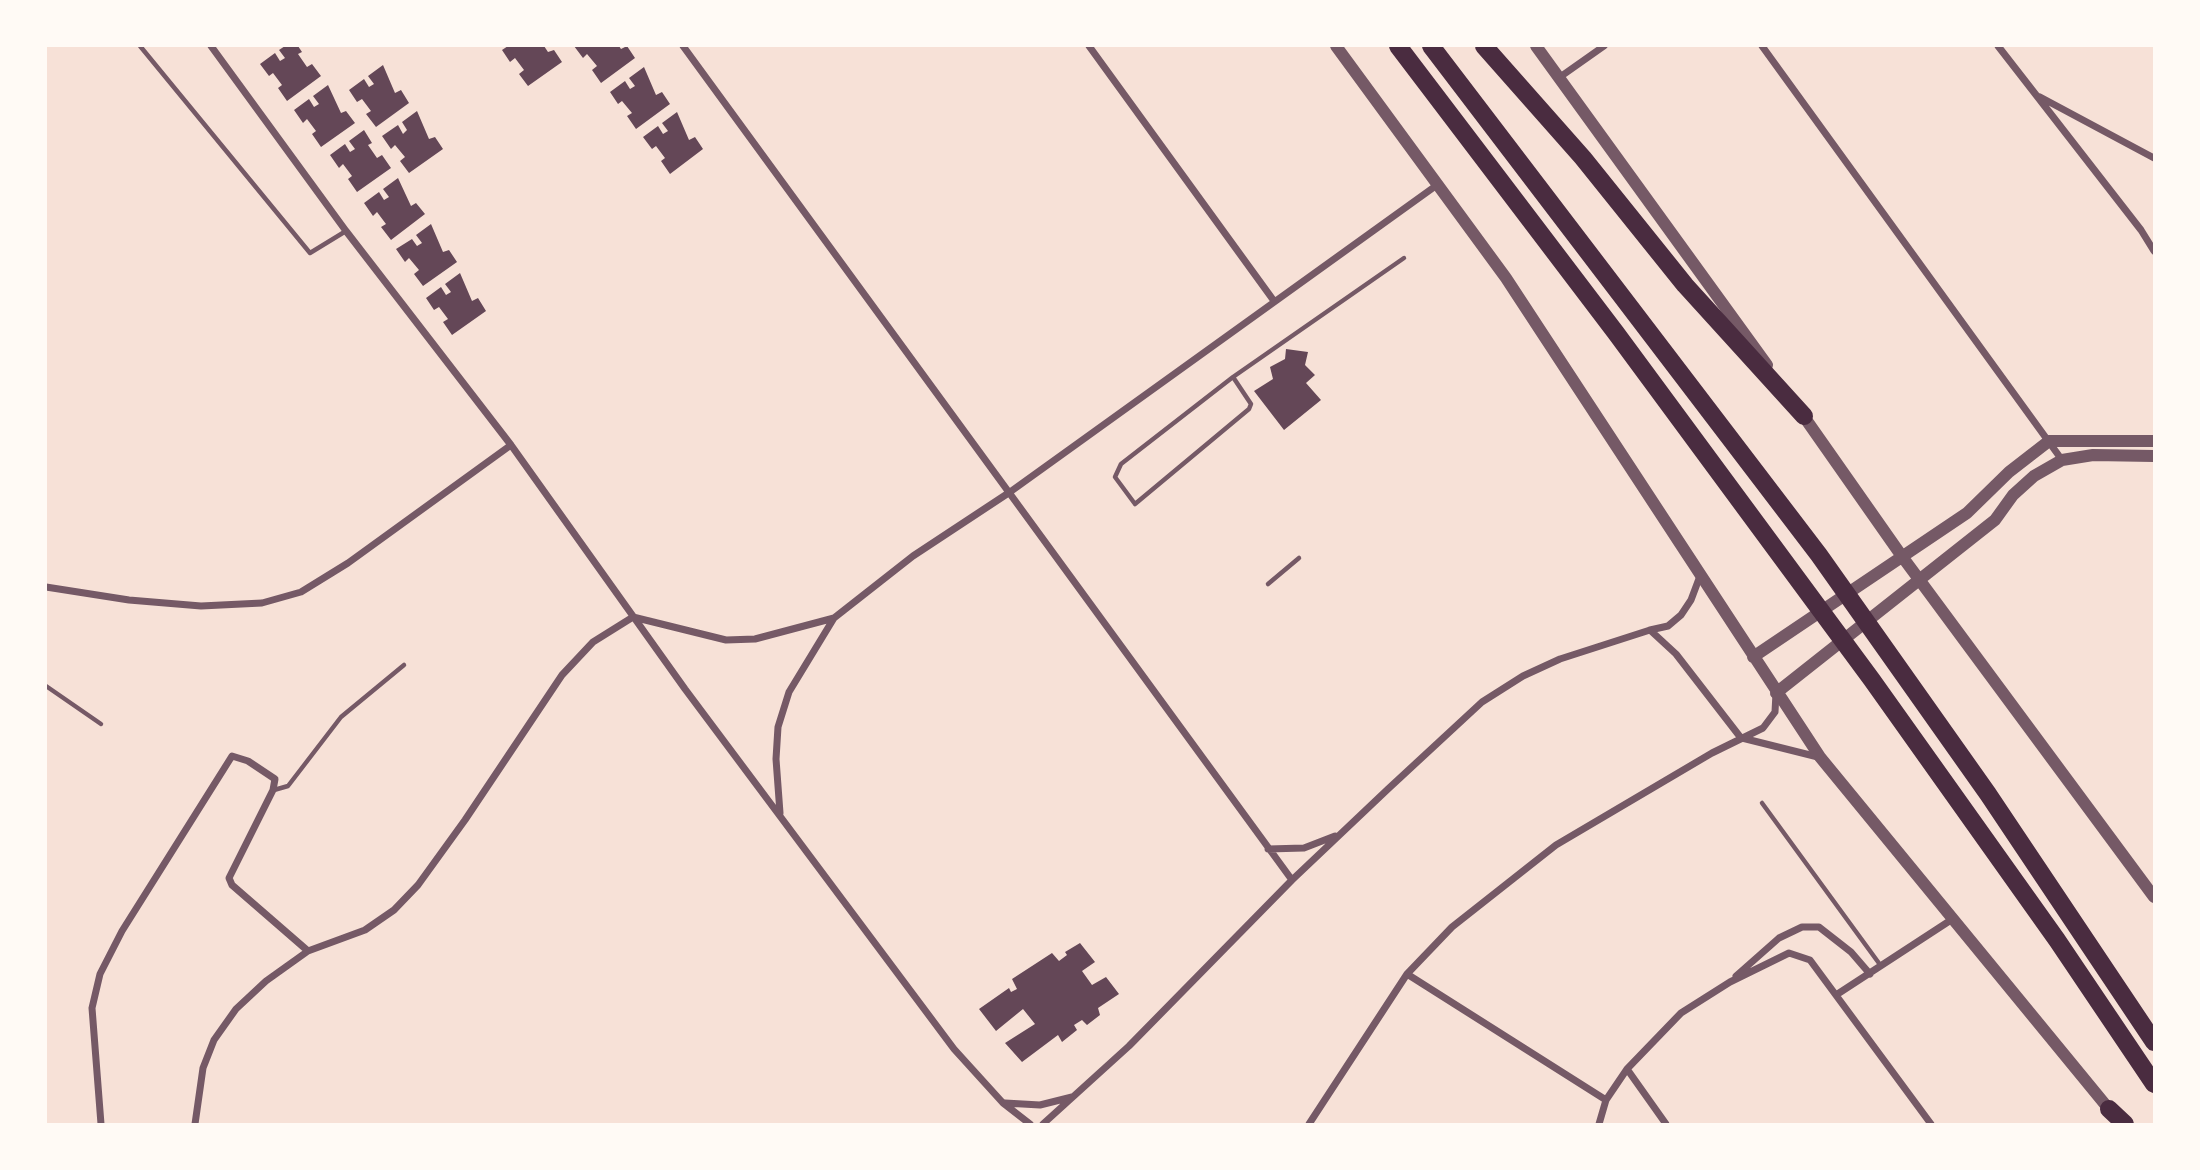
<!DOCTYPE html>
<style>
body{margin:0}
#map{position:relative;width:2200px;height:1170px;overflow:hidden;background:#f7e1d7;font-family:Lato,sans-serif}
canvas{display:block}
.frame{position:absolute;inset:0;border:47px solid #fffaf5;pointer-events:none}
</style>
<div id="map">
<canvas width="2200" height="1170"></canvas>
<div class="frame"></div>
</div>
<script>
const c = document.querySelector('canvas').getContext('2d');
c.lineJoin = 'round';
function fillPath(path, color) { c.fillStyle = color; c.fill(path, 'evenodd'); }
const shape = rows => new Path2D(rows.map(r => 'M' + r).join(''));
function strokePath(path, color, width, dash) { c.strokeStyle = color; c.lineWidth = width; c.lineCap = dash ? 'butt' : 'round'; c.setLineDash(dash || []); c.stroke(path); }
fillPath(shape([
 [285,46,298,46,302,52,298,54,307,67,312,64,321,76,287,101,278,88,282,85,273,73,269,76,260,64,275,53,280,61,285,58,279,50],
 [508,46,544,46,548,52,554,50,562,62,528,86,519,74,524,70,515,58,510,62,502,50],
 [574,46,619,46,621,49,627,46,635,58,601,83,592,70,597,66,587,54,583,58],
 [383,65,395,93,401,90,409,103,376,127,366,114,371,111,362,99,357,102,349,90,364,79,369,87,374,84,368,76],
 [644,67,656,95,662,92,670,104,636,129,627,116,632,113,622,101,618,104,610,92,625,81,630,89,635,86,629,78],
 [328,85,341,113,346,111,355,123,321,147,312,134,316,131,307,119,303,123,294,110,309,99,314,107,319,104,313,96],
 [417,111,429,139,435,137,443,149,409,173,400,161,405,157,395,145,391,149,382,136,398,125,403,134,407,130,402,122],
 [677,112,689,140,695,137,703,149,670,174,661,161,665,158,656,146,652,149,643,137,658,126,663,134,668,131,662,123],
 [364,130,372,143,368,145,377,158,382,155,391,168,357,192,348,179,352,176,343,164,339,168,330,155,345,144,350,152,355,149,349,141],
 [398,178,411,206,416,203,425,214,391,240,381,227,386,224,377,212,373,216,364,203,379,192,384,200,389,197,383,189],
 [431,224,443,252,449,250,457,262,423,286,414,274,419,270,409,258,405,262,396,249,412,239,417,246,422,243,416,235],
 [460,273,472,301,478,298,486,311,452,335,443,322,448,319,439,307,434,310,426,298,441,287,446,295,451,292,445,284],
 [1286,349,1308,352,1305,365,1315,375,1306,383,1321,400,1284,430,1254,391,1273,379,1270,367,1285,359],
 [1080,943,1095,962,1082,971,1092,985,1106,977,1119,994,1098,1008,1100,1015,1087,1025,1082,1020,1074,1025,1077,1030,1062,1042,1058,1035,1022,1062,1005,1043,1035,1024,1023,1009,996,1031,979,1009,1009,988,1011,992,1017,989,1012,979,1052,953,1059,961,1067,955,1065,952]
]), '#644757');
strokePath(shape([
 [140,46,310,253,346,231],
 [1233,377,1251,404,1249,409,1135,504,1115,477,1121,464,1233,377,1404,258],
 [1268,584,1299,558],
 [46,686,101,724],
 [274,790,288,786,341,717,404,665],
 [1762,803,1881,966]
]), '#755966', 4.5);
strokePath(shape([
 [211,46,346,231,511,445,685,689,954,1049,1003,1103,1030,1124],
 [683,46,1292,880],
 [1089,46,1274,301],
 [1762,46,2062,460],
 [1998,46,2141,230,2154,251],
 [1560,77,1604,46],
 [2040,97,2154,158],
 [46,587,129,600,201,606,262,603,301,592,348,563,511,445],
 [834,618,913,556,1010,492,1437,185],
 [1650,630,1668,626,1681,615,1691,600,1700,576],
 [1742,738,1818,757],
 [1268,849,1304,848,1335,836],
 [1407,974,1606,1100],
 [1736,976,1779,938,1802,927,1819,927,1851,952,1870,974],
 [1836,995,1951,920],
 [1627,1069,1666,1124],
 [1005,1103,1040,1105,1072,1097],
 [101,1124,92,1008,100,974,122,931,232,756,248,761,275,779,273,790,229,878,232,885,308,951],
 [195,1124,203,1068,214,1040,236,1009,266,981,308,951,365,930,394,910,418,885,465,820,562,675,593,642,633,617,726,640,755,639,834,618,789,692,778,727,776,759,780,813],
 [1043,1124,1129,1046,1292,880,1388,789,1482,702,1523,676,1560,659,1650,630,1676,654,1741,738],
 [1309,1124,1407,974,1452,927,1556,845,1712,753,1763,728,1775,712,1776,693],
 [1599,1124,1606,1100,1627,1069,1681,1013,1730,982,1789,953,1810,960,1931,1124]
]), '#755966', 7);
strokePath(shape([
 [1336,46,1506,278,1820,757,2113,1114],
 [1536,46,1767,365],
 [1800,411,1901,555,2154,897],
 [1753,657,1967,513,2009,472,2049,441,2154,441],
 [1776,693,1995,520,2013,495,2034,476,2062,460,2093,455,2154,456]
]), '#755966', 12);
strokePath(shape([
 [1398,46,1616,333,1872,680,2057,940,2154,1084],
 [1431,46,1819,555,1988,794,2154,1042],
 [1484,46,1583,158,1685,285,1804,416],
 [2109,1109,2125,1124]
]), '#4a2c40', 18);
</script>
